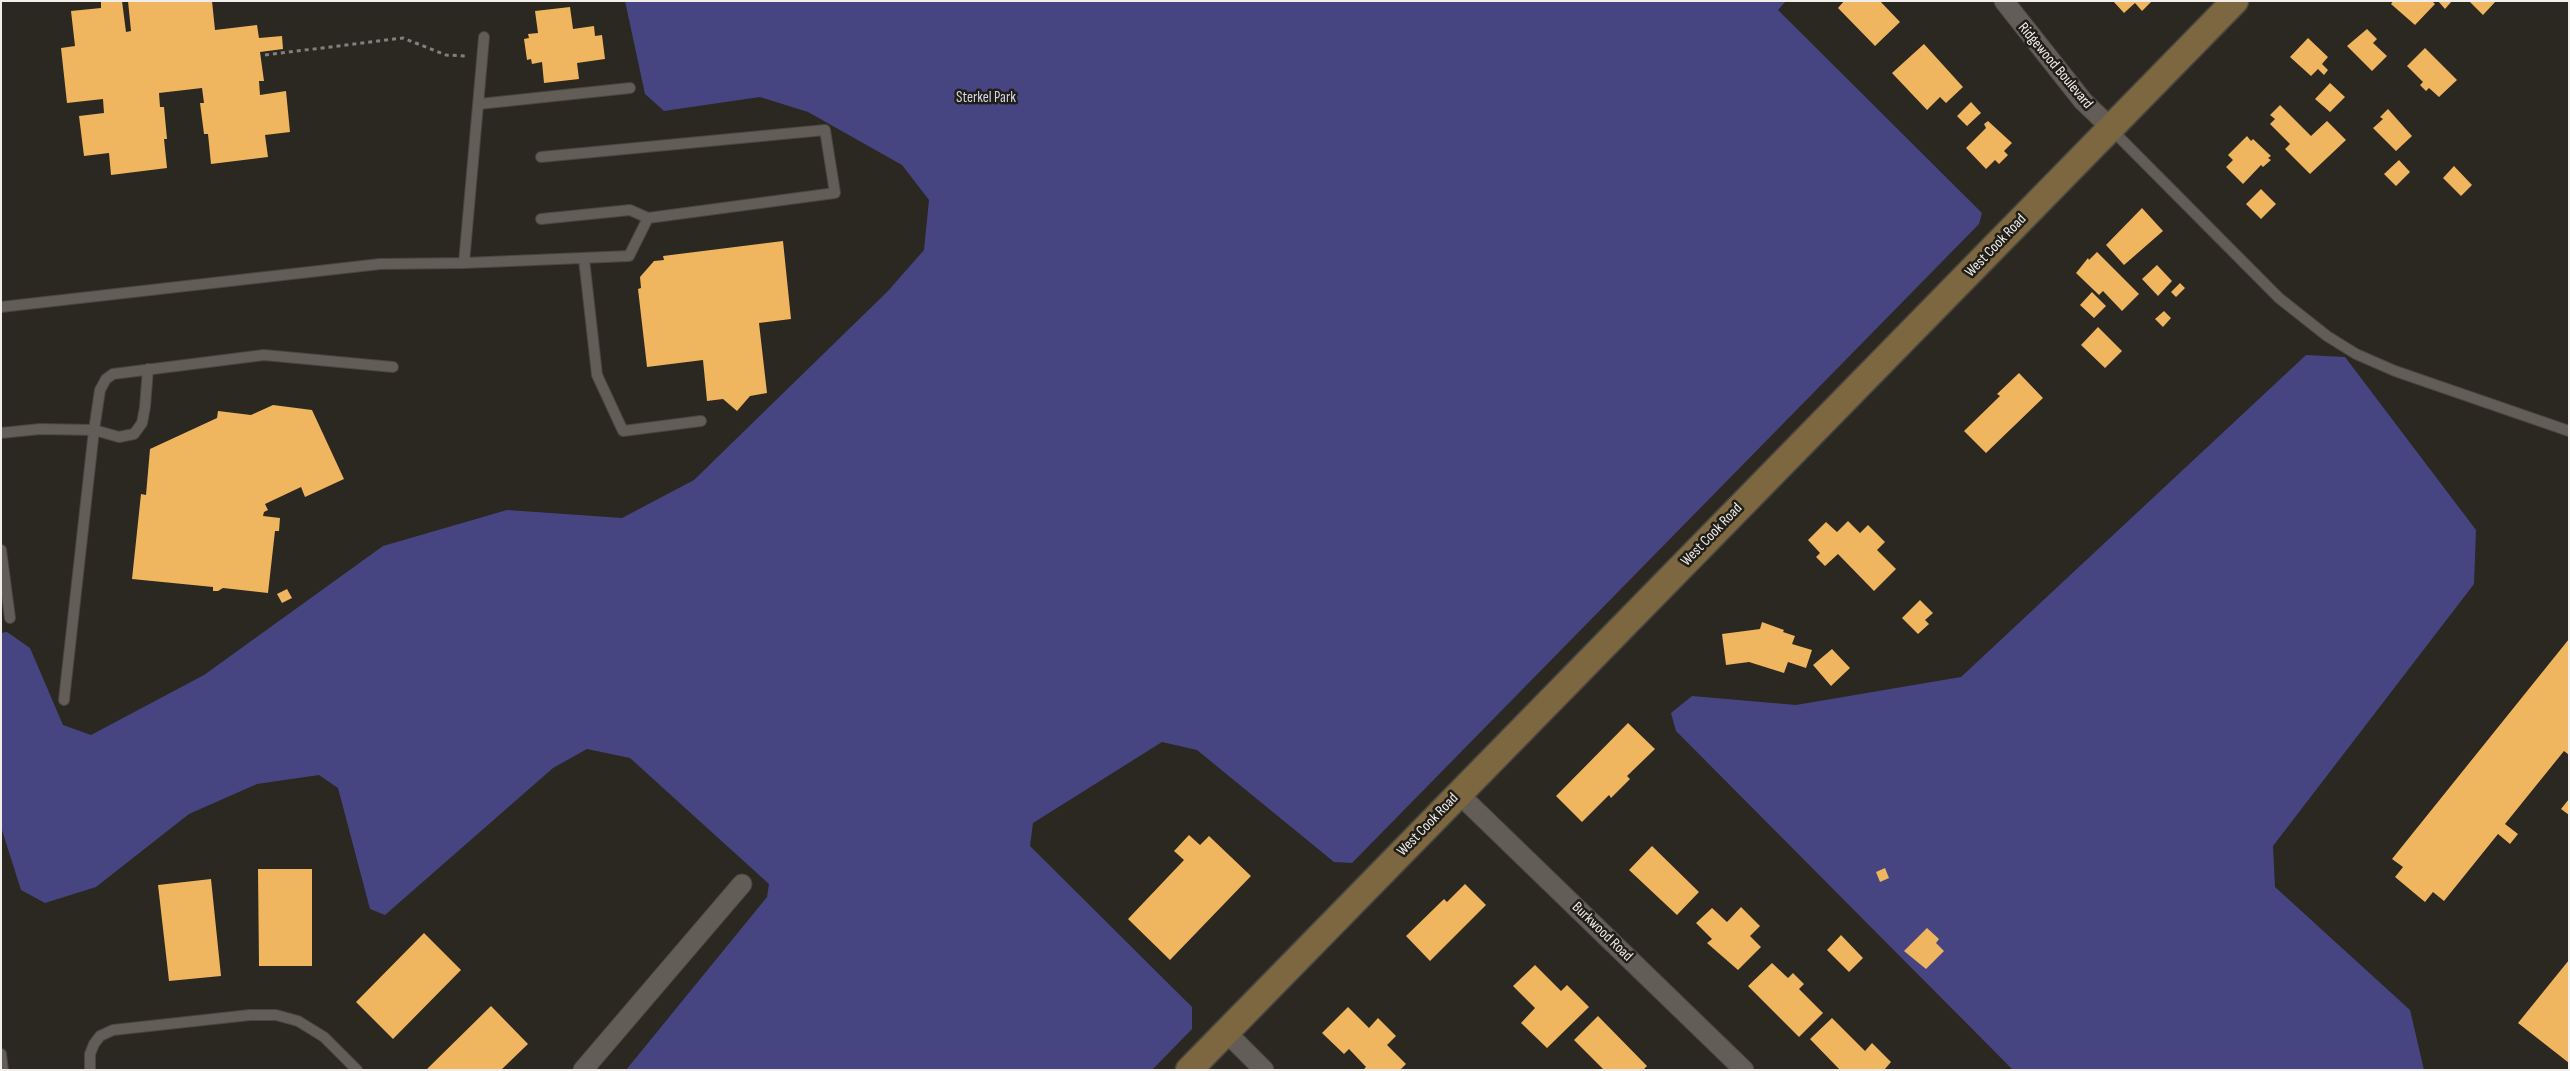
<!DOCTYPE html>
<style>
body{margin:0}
#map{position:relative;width:2570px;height:1071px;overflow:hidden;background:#2b2721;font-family:"Sofia Sans Condensed",sans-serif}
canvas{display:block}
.frame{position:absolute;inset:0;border:2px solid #f1eeea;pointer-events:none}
</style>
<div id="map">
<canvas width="2570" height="1071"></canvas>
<div class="frame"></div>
</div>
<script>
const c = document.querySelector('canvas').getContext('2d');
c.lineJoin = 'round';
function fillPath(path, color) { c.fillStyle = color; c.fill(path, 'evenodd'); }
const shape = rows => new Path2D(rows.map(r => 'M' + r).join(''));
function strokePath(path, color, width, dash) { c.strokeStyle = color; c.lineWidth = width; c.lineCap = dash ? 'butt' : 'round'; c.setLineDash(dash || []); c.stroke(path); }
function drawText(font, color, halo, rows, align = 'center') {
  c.font = font + ' "Sofia Sans Condensed",sans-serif'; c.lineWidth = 5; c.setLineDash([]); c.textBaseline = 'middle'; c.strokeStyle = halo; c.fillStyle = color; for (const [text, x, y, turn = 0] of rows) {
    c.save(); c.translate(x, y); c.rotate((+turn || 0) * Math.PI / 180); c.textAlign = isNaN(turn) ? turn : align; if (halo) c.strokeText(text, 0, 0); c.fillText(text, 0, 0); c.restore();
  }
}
fillPath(shape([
 [625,1,1786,1,1778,10,1982,213,1979,224,1352,863,1334,862,1197,750,1162,742,1033,823,1030,846,1192,1007,1192,1029,1152,1070,626,1070,767,897,769,884,630,758,587,749,553,768,385,915,370,909,338,788,319,775,257,784,189,814,96,887,45,903,21,890,1,827,1,633,7,632,30,648,63,725,91,735,204,675,383,546,507,510,622,518,694,480,888,291,924,250,929,200,902,165,808,112,760,97,664,111,645,94],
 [2306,355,2345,357,2476,530,2474,584,2273,846,2275,887,2410,1010,2424,1070,2013,1070,1676,731,1671,713,1692,696,1796,705,1961,677]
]), '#474581');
fillPath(shape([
 [101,1,122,1,126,32,131,31,128,1,212,1,215,30,257,25,259,38,282,36,283,49,260,52,264,81,259,81,260,95,286,91,290,132,265,135,268,157,211,164,208,134,204,134,200,103,204,103,202,88,159,93,160,107,164,107,167,139,164,139,167,168,111,175,109,153,84,156,79,116,104,113,103,99,67,103,61,48,75,46,71,11,101,8],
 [1844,1,1880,1,1900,22,1875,46,1838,8],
 [2113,1,2152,1,2142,11,2135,3,2124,13],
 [2393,1,2432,1,2435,4,2415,25,2391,4],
 [2438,1,2452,1,2445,9],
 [2469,1,2496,1,2483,15],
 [570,7,573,29,594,26,595,36,602,35,605,59,577,63,579,79,544,83,542,62,532,64,531,59,527,60,524,39,529,38,528,34,538,33,535,11],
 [2367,29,2377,39,2373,43,2387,56,2372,71,2347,46],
 [2308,38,2328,57,2322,64,2328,70,2324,75,2318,69,2311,76,2290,57],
 [1924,44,1963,87,1946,103,1940,97,1927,110,1892,73],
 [2425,48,2457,80,2439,97,2429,88,2426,91,2420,85,2423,82,2407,66],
 [2330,83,2345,97,2330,112,2315,99],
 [1971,102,1981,113,1967,126,1957,116],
 [2280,105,2311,136,2327,121,2346,140,2310,174,2285,149,2290,144,2270,124,2275,119,2270,115],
 [2388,109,2412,136,2396,151,2373,128,2383,119,2380,117],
 [1988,121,2012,143,2004,151,2008,155,1999,164,1995,160,1986,169,1966,148,1986,128,1984,124],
 [2247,136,2251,141,2253,139,2271,156,2268,158,2271,160,2263,167,2261,165,2243,184,2226,167,2233,160,2228,155],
 [2399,160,2410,172,2396,186,2384,174],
 [2454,166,2472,185,2461,196,2443,178],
 [2261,189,2276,204,2261,219,2246,204],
 [2142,208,2163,231,2124,265,2106,245],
 [783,241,791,319,759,323,767,393,750,396,737,411,723,399,707,401,703,360,647,367,638,289,641,288,640,277,654,261,664,260,663,256],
 [2097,252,2139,294,2122,311,2103,291,2099,295,2076,273,2088,258,2089,260],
 [2157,265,2172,281,2158,296,2142,279],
 [2180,283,2185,288,2176,297,2171,292],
 [2092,292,2106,306,2094,318,2080,305],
 [2164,311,2171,318,2163,327,2155,319],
 [2098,327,2122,351,2105,368,2081,345],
 [2019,373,2043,398,1986,453,1964,431,2000,396,1997,394],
 [273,405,312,410,344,479,305,497,301,487,265,504,268,510,264,512,263,516,280,518,279,531,275,531,268,593,223,588,218,591,213,591,213,587,132,579,141,494,146,495,150,449,217,418,218,411,251,415],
 [1848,521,1860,533,1868,525,1885,542,1877,550,1896,569,1874,591,1838,554,1825,566,1816,557,1820,553,1808,540,1826,522,1837,532],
 [287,589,292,598,282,603,277,594],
 [1920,600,1933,613,1925,620,1929,624,1918,634,1902,618],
 [1762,622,1784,630,1783,632,1795,636,1792,644,1812,650,1806,668,1788,662,1784,673,1749,662,1726,665,1722,634,1760,629],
 [2569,639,2569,755,2564,751,2505,824,2518,834,2510,844,2498,834,2444,901,2433,892,2425,902,2395,877,2403,867,2392,859],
 [1832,649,1850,668,1831,686,1813,665],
 [1628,723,1655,749,1627,776,1630,779,1611,798,1609,795,1582,822,1556,796],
 [2569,799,2569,815,2561,809],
 [1189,835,1200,845,1209,836,1251,876,1170,960,1128,919,1184,860,1174,851],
 [1652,846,1699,892,1677,915,1629,870],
 [1885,868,1889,878,1880,882,1876,872],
 [258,869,312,869,312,966,259,966],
 [211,879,221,976,169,981,158,885],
 [1465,884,1486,905,1430,961,1406,936,1444,899,1447,902],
 [1741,907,1760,926,1750,936,1761,947,1738,970,1707,943,1712,939,1696,923,1712,908,1727,922],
 [1927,928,1939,939,1936,943,1944,951,1926,969,1904,951],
 [424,933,461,970,393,1039,356,1002],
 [1841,935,1863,958,1849,972,1827,950],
 [2569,960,2569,1063,2518,1023],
 [1772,963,1788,978,1793,973,1804,984,1799,989,1823,1013,1799,1037,1748,986],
 [1535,965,1561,991,1567,985,1589,1007,1547,1048,1521,1023,1535,1008,1513,986],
 [491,1006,528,1044,501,1070,426,1070],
 [1348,1007,1369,1028,1378,1018,1396,1036,1387,1045,1406,1064,1400,1070,1363,1070,1366,1067,1349,1049,1344,1054,1322,1033],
 [1598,1016,1647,1066,1643,1070,1604,1070,1574,1040],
 [1832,1018,1865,1051,1872,1043,1891,1062,1884,1070,1840,1070,1810,1039]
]), '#efb55f');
const service = shape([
 [479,104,630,88],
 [2110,128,2279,298,2327,336,2356,354,2395,371,2569,431],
 [541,219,630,210,648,218],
 [584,259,597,375,623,431,701,421],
 [464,263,484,37],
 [1,307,380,264,464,263,629,256,648,218,835,193,825,130,541,157],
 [1,433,40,429,94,430,119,437,134,434,142,423,145,407,148,369],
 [1,550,10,618],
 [64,700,94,430,100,390,106,379,113,374,264,355,393,367],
 [1,1054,3,1070],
 [90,1070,90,1054,94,1044,100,1036,113,1030,250,1015,276,1015,298,1021,324,1037,357,1070]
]);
const minor = shape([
 [2004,1,2083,101,2110,127],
 [1459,794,1744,1070],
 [1226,1032,1264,1070],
 [583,1070,742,884]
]);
const secondary = shape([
 [1189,1070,2235,1]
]);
strokePath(service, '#494540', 12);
strokePath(minor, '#494540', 21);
strokePath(secondary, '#494540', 29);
strokePath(shape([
 [265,55,403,38,446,55,467,56]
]), '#83807b', 3, [4, 4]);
strokePath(service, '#625d56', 10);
strokePath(minor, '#625d56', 19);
strokePath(secondary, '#7c6740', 26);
drawText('15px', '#f1eeea', '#211d18', [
 ["Ridgewood Boulevard",2055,66,50],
 ["West Cook Road",1996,246,-46],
 ["West Cook Road",1712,535,-46],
 ["West Cook Road",1428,825,-46],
 ["Burkwood Road",1602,932,44]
]);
drawText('15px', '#d5d6ed', '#211d18', [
 ["Sterkel Park",986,98]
]);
</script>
